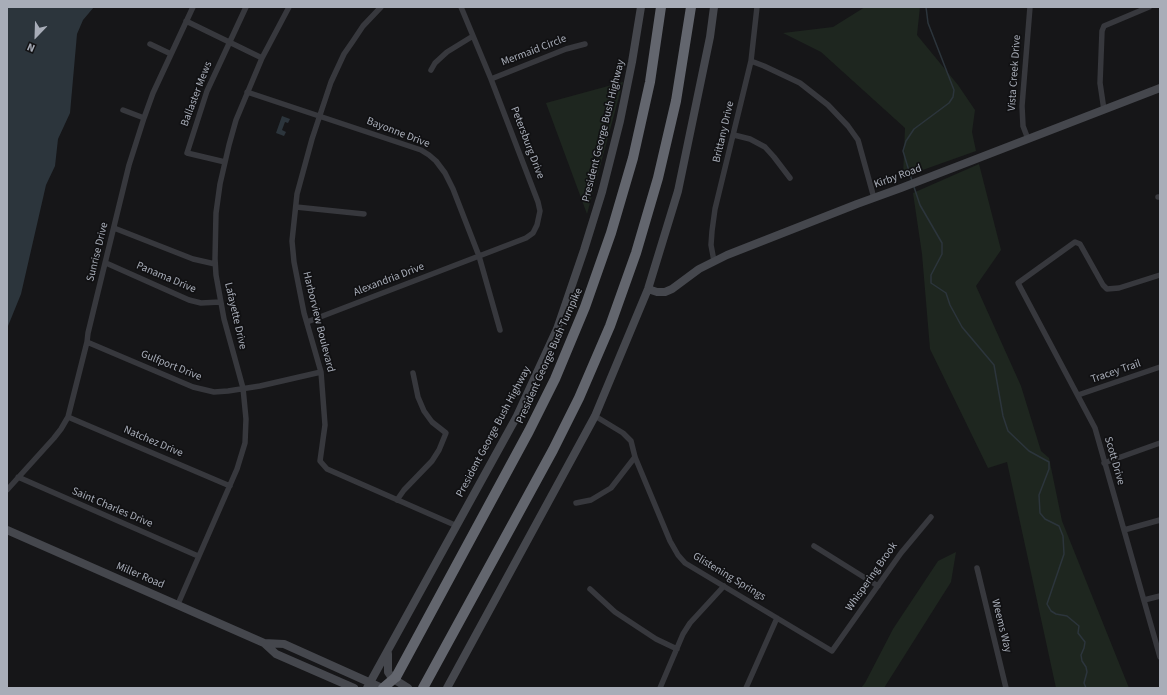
<!DOCTYPE html>
<style>
body{margin:0}
#map{position:relative;width:1167px;height:695px;overflow:hidden;background:#161618;font-family:"Source Sans 3",sans-serif}
canvas{display:block}
.frame{position:absolute;inset:0;border:8px solid #a8adb8;pointer-events:none}
.north{position:absolute;left:16px;top:16px;width:40px;height:40px;-webkit-text-stroke:3px #111113;paint-order:stroke;rotate:203deg;font-size:11px;font-weight:700;line-height:16px;text-align:center;color:#a8adb8}
.north::after{content:'';display:block;margin:auto;width:14px;height:18px;background:#a8adb8;clip-path:polygon(50% 0,100% 100%,50% 72%,0 100%)}
</style>
<div id="map">
<canvas width="1167" height="695"></canvas>
<div class="frame"></div>
<div class="north">N</div>
</div>
<script>
const c = document.querySelector('canvas').getContext('2d');
c.lineJoin = 'round';
function fillPath(path, color) { c.fillStyle = color; c.fill(path, 'evenodd'); }
const shape = rows => new Path2D(rows.map(r => 'M' + r).join(''));
function strokePath(path, color, width, dash) { c.strokeStyle = color; c.lineWidth = width; c.lineCap = dash ? 'butt' : 'round'; c.setLineDash(dash || []); c.stroke(path); }
function drawText(font, color, halo, rows, align = 'center') {
  c.font = font + ' "Source Sans 3",sans-serif'; c.lineWidth = 3.5; c.setLineDash([]); c.textBaseline = 'middle'; c.strokeStyle = halo; c.fillStyle = color; for (const [text, x, y, turn = 0] of rows) {
    c.save(); c.translate(x, y); c.rotate((+turn || 0) * Math.PI / 180); c.textAlign = isNaN(turn) ? turn : align; if (halo) c.strokeText(text, 0, 0); c.fillText(text, 0, 0); c.restore();
  }
}
fillPath(shape([
 [865,7,920,7,917,35,958,85,975,110,972,132,976,151,903,177,905,128,821,52,783,33,833,27],
 [623,82,587,214,546,103],
 [979,164,1001,250,976,286,1021,386,1041,451,1049,458,1062,521,1129,688,1056,688,1007,462,988,468,930,349,922,254,913,193],
 [956,552,951,582,884,688,861,688,865,683,893,629,938,561]
]), '#1e261f');
fillPath(shape([
 [7,7,94,7,83,20,77,34,70,113,58,139,55,166,46,185,21,294,8,326,7,333],
 [282,116,290,119,288,123,285,122,282,130,286,132,284,136,276,133]
]), '#2c353c');
strokePath(shape([
 [912,181,903,151,906,141,914,129,949,103,953,97,954,90,928,23,926,7],
 [914,187,920,205,942,243,942,254,931,275,931,283,946,293,950,305,962,327,994,365,1003,416,1008,431,1029,451,1049,462,1049,469,1039,495,1040,513,1045,519,1059,526,1063,536,1064,554,1047,604,1051,611,1056,614,1067,616,1079,626,1078,633,1085,642,1084,648,1081,655,1082,661,1086,667,1087,672,1084,683,1086,688]
]), '#2c353c', 1.5);
strokePath(shape([
 [381,7,363,26,353,41,344,54,331,82,312,139,297,194,292,241,294,262,304,313,321,372,325,425,320,461,327,469,457,526],
 [186,21,262,58],
 [150,44,171,54],
 [751,61,764,66,800,83,828,105,848,126,858,140,874,198],
 [431,70,435,63,447,52,473,36],
 [491,79,566,49,585,44],
 [247,92,421,150,429,155,436,161,445,173,453,189,479,256,500,330],
 [123,110,144,118],
 [1104,110,1100,83,1102,31,1104,26,1149,7],
 [734,135,750,139,765,147,774,157,790,178],
 [1028,139,1023,126,1022,106,1030,7],
 [225,162,187,153,207,91,246,7],
 [1158,197,1160,197],
 [296,207,364,214],
 [114,228,193,259,215,264],
 [714,261,711,245,712,231,715,209,751,61,757,7],
 [106,263,189,300,201,303,220,302],
 [1160,275,1119,288,1107,289,1103,285,1080,244,1075,242,1018,283,1095,428,1160,657],
 [307,322,526,238,533,233,537,225,540,211,538,202,491,79,461,7],
 [87,342,193,387,214,392,228,391,260,386,321,372],
 [1078,395,1160,367],
 [595,416,623,433,631,441,635,457,670,541,678,555,685,563,832,651,901,553,931,517],
 [68,417,230,486],
 [1104,463,1160,443],
 [18,477,198,556],
 [7,490,54,438,61,429,68,417,87,342,88,333,96,300,129,165,144,118,153,93,193,7],
 [397,500,404,490,432,461,439,450,446,433,432,422,424,411,418,397,413,373],
 [576,503,591,500,611,488,635,457],
 [1124,530,1160,520],
 [814,546,878,586],
 [977,568,1006,688],
 [590,589,615,612,656,639,677,649],
 [1144,600,1160,596],
 [178,604,237,469,245,443,246,419,243,388,224,319,216,275,215,259,216,213,220,184,229,145,236,120,262,58,289,7],
 [660,688,683,634,690,623,724,586],
 [746,688,777,618]
]), '#37383d', 5.5);
strokePath(shape([
 [648,289,657,292,665,292,672,289,699,269,727,255,857,204,901,188,1160,88],
 [7,530,264,643,276,654,354,688],
 [264,643,284,644,382,688],
 [388,654,388,672,392,678,408,688],
 [367,688,517,416,557,329,584,250,602,192,620,121,632,62,641,7],
 [447,688,595,416,648,289,678,191,710,37,714,7]
]), '#45474d', 8);
strokePath(shape([
 [396,677,529,431,555,379,585,307,611,233,633,158,650,82,661,7],
 [423,688,553,450,579,398,610,326,636,253,658,178,676,101,691,7]
]), '#63666e', 10);
strokePath(shape([
 [383,688,396,677]
]), '#63666e', 10);
drawText('11px', '#a8adb8', '#111113', [
 ["Mermaid Circle",534,51,-21],
 ["Vista Creek Drive",1015,73,-86],
 ["Ballaster Mews",197,94,-69],
 ["President George Bush Highway",604,131,-76],
 ["Brittany Drive",724,132,-77],
 ["Bayonne Drive",398,133,21],
 ["Petersburg Drive",527,143,69],
 ["Kirby Road",898,177,-20],
 ["Sunrise Drive",98,252,-76],
 ["Panama Drive",166,278,23],
 ["Alexandria Drive",389,280,-21],
 ["Lafayette Drive",235,316,77],
 ["Harborview Boulevard",318,322,76],
 ["President George Bush Turnpike",550,356,-66],
 ["Gulfport Drive",171,366,22],
 ["Tracey Trail",1116,372,-19],
 ["President George Bush Highway",494,432,-62],
 ["Natchez Drive",153,442,23],
 ["Scott Drive",1114,461,74],
 ["Saint Charles Drive",112,508,23],
 ["Miller Road",140,576,23],
 ["Glistening Springs",729,577,31],
 ["Whispering Brook",872,577,-55],
 ["Weems Way",1001,626,76]
]);
</script>
